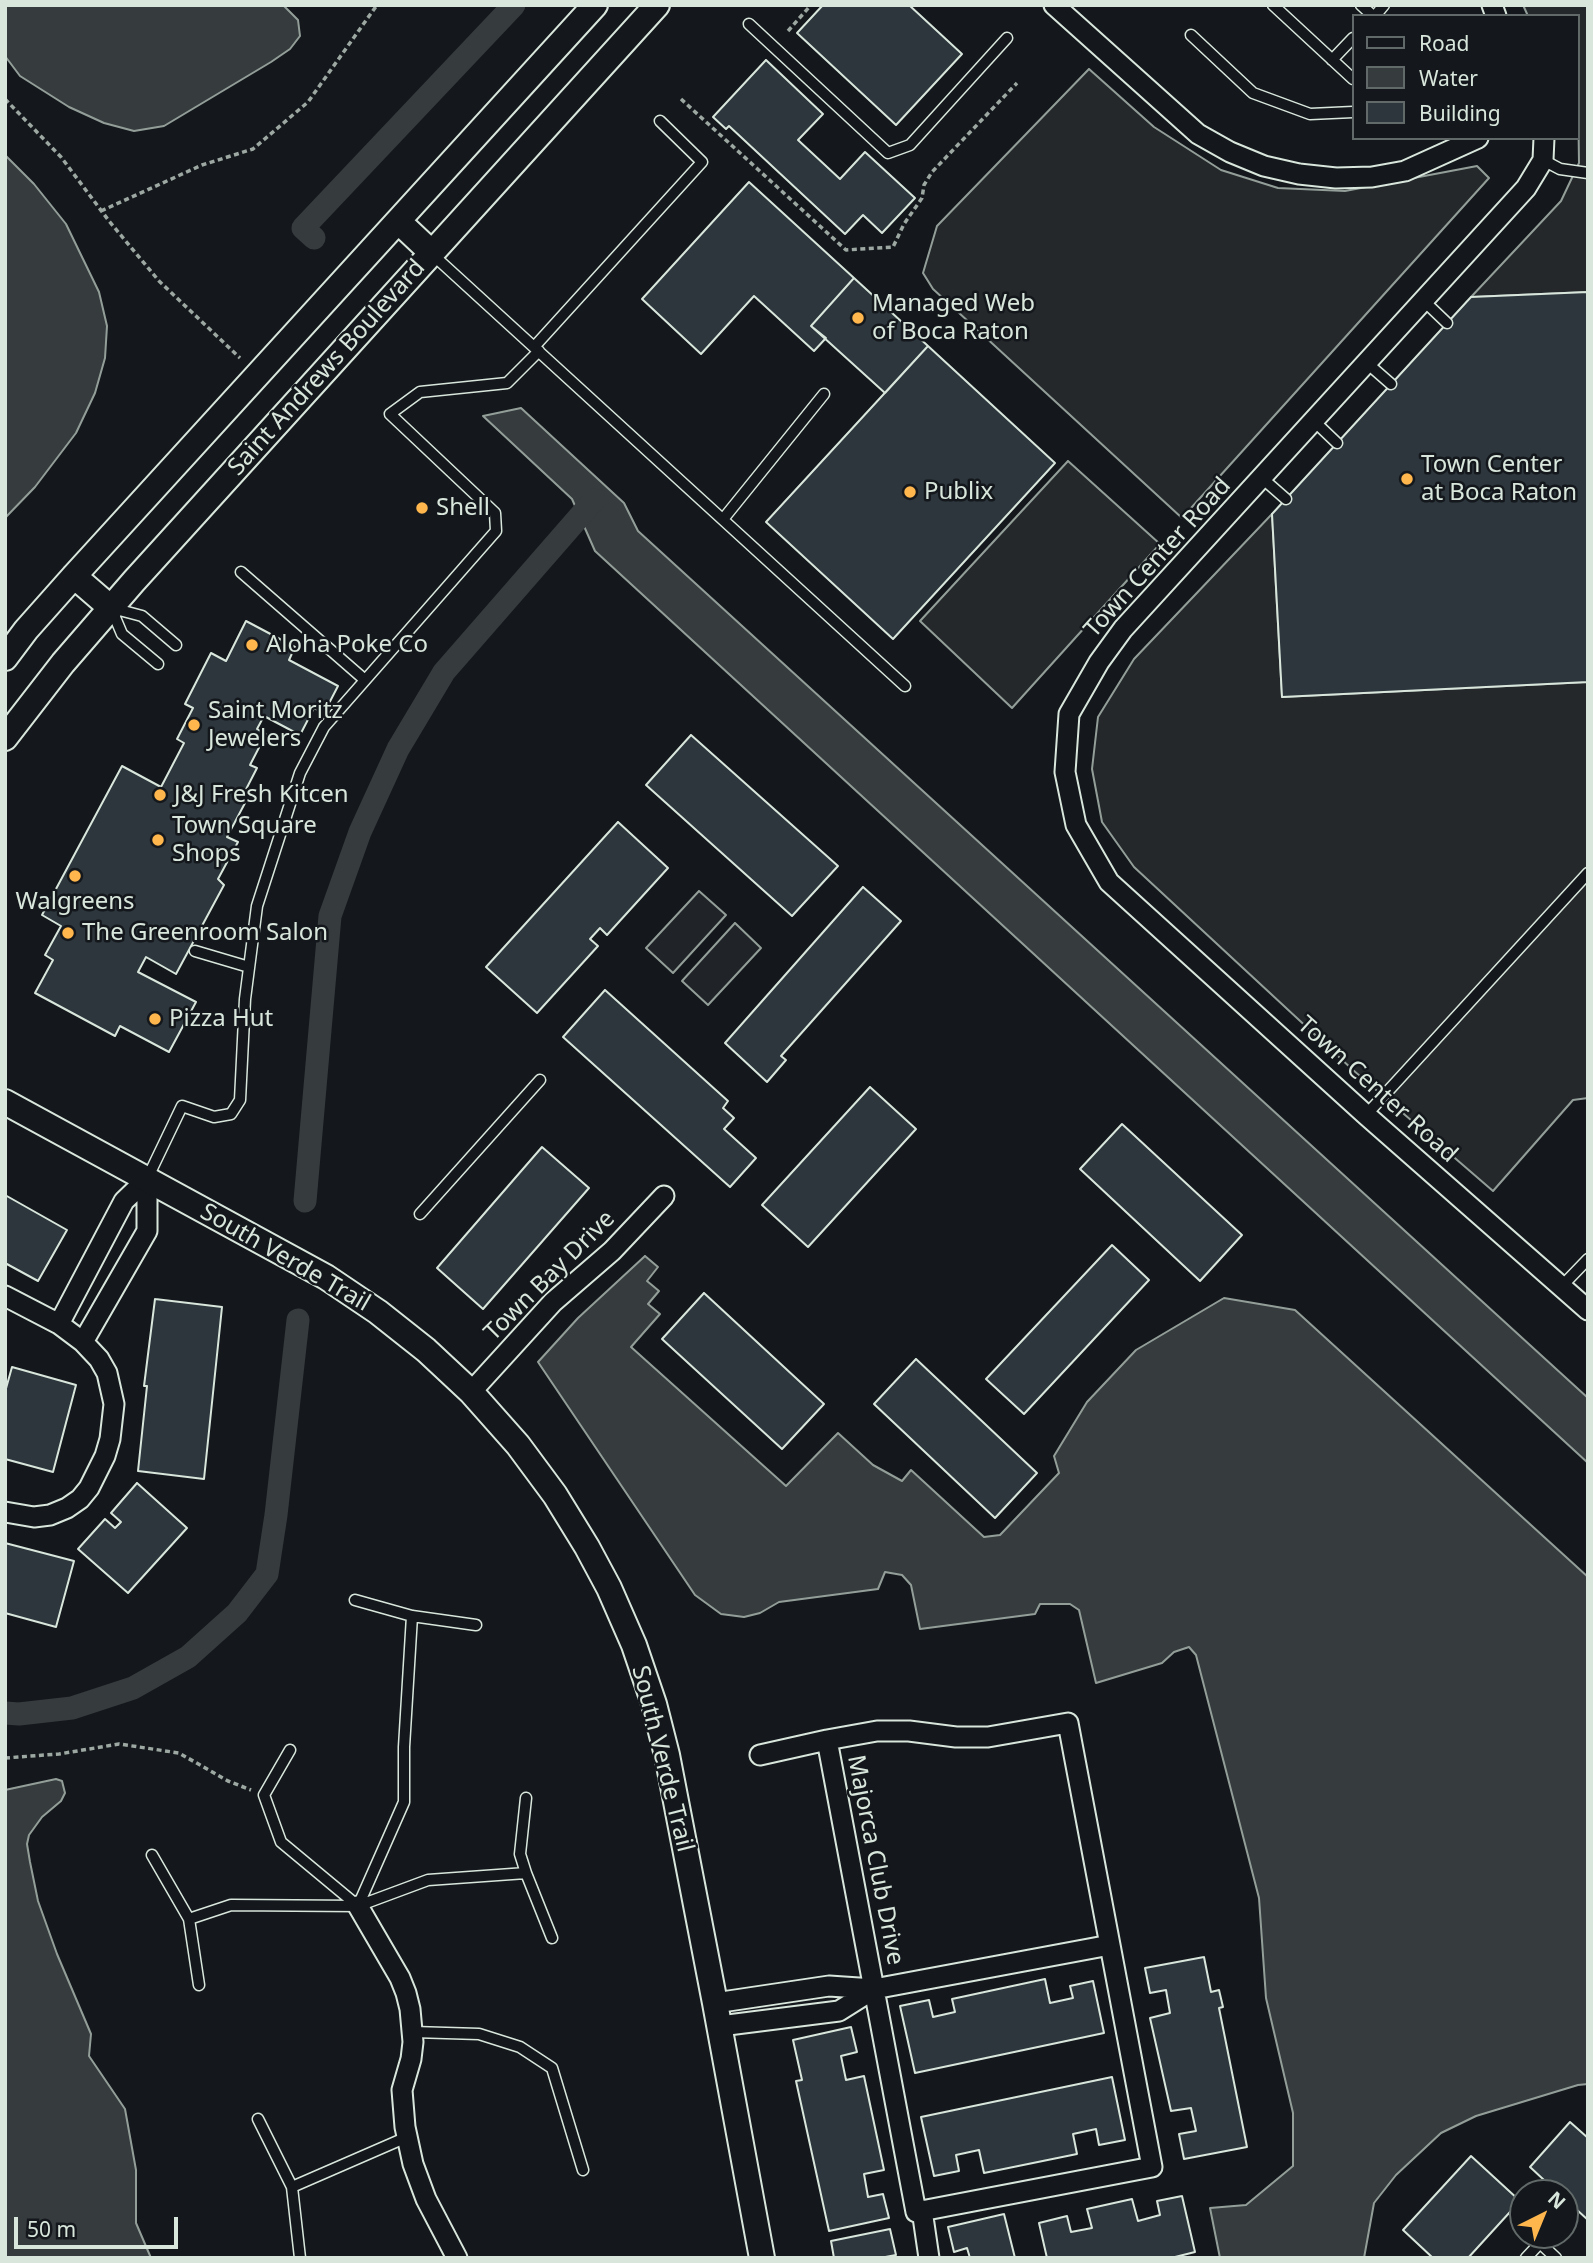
<!DOCTYPE html>
<style>
body{margin:0}
#map{position:relative;width:1593px;height:2263px;overflow:hidden;background:#14181c;font-family:"Noto Sans",sans-serif}
canvas{display:block}
.frame{position:absolute;inset:0;border:7px solid #d8e6dc;pointer-events:none}
.legend{position:absolute;left:1352px;top:14px;width:228px;height:126px;box-sizing:border-box;background:#14181c;border:2px solid #626a69;margin:0;padding:9px 12px;list-style:none;font-size:21px;color:#d8e6dc}
.legend li{display:flex;align-items:center;gap:14px;height:35px}
.legend b{width:35px;border:2px solid #626a69}
.north{position:absolute;left:1509px;top:2179px;width:70px;height:70px;box-sizing:border-box;background:#14181c;border:2px solid #626a69;border-radius:50%;rotate:43deg;font-size:19px;font-weight:700;line-height:28px;text-align:center;color:#d8e6dc}
.north::after{content:'';display:block;margin:auto;width:24px;height:32px;background:#ffb74d;clip-path:polygon(50% 0,100% 100%,50% 72%,0 100%)}
.scale{position:absolute;left:14px;top:2217px;width:164px;height:32px;box-sizing:border-box;border:4px solid #d8e6dc;border-top:0;padding-left:9px;font-size:21px;line-height:24px;white-space:nowrap;color:#d8e6dc;-webkit-text-stroke:5px #14181c;paint-order:stroke}
</style>
<div id="map">
<canvas width="1593" height="2263"></canvas>
<div class="frame"></div>
<ul class="legend">
<li><b style="height:9px;background:#14181c"></b>Road</li>
<li><b style="height:19px;background:#363b3e"></b>Water</li>
<li><b style="height:19px;background:#2c363c"></b>Building</li>
</ul>
<div class="north">N</div>
<div class="scale">50 m</div>
</div>
<script>
const c = document.querySelector('canvas').getContext('2d');
c.lineJoin = 'round';
function fillPath(path, color) { c.fillStyle = color; c.fill(path, 'evenodd'); }
const shape = rows => new Path2D(rows.map(r => 'M' + r).join(''));
function strokePath(path, color, width, dash) { c.strokeStyle = color; c.lineWidth = width; c.lineCap = dash ? 'butt' : 'round'; c.setLineDash(dash || []); c.stroke(path); }
function drawText(font, color, halo, rows, align = 'center') {
  c.font = font + ' "Noto Sans",sans-serif'; c.lineWidth = 5; c.setLineDash([]); c.textBaseline = 'middle'; c.strokeStyle = halo; c.fillStyle = color; for (const [text, x, y, turn = 0] of rows) {
    c.save(); c.translate(x, y); c.rotate((+turn || 0) * Math.PI / 180); c.textAlign = isNaN(turn) ? turn : align; if (halo) c.strokeText(text, 0, 0); c.fillText(text, 0, 0); c.restore();
  }
}
const green = shape([
 [699,891,726,915,673,973,646,948,699,891],
 [735,923,761,948,708,1005,682,981,735,923]
]);
fillPath(green, '#202428');
strokePath(green, '#939e99', 2);
const parking = shape([
 [1523,5,1588,5,1588,292,1471,297,1561,201,1579,163,1577,16,1528,16,1523,5],
 [1089,69,1154,127,1221,170,1278,188,1345,191,1477,166,1489,178,1182,518,933,289,923,273,937,226,1089,69],
 [1068,461,1160,544,1012,708,920,621,1068,461],
 [1272,514,1282,697,1588,682,1588,1098,1573,1100,1493,1191,1353,1070,1134,867,1102,822,1092,769,1098,717,1134,659,1272,514]
]);
fillPath(parking, '#24282b');
strokePath(parking, '#939e99', 2);
const water = shape([
 [5,5,283,5,298,20,300,36,290,49,271,62,164,126,134,131,104,123,69,107,20,76,5,56,5,5],
 [5,155,34,184,66,224,99,292,107,326,105,358,95,393,76,433,35,487,5,518,5,155],
 [521,408,624,503,638,531,1588,1398,1588,1463,595,551,572,499,483,416,521,408],
 [645,1256,658,1267,647,1281,659,1291,648,1304,660,1314,631,1347,786,1486,838,1433,873,1465,902,1481,911,1470,984,1537,1000,1535,1059,1473,1054,1456,1087,1402,1136,1350,1224,1298,1295,1310,1588,1577,1588,2084,1578,2085,1476,2116,1441,2133,1396,2175,1374,2203,1364,2258,1220,2258,1210,2208,1246,2205,1293,2166,1293,2113,1266,1998,1259,1898,1196,1655,1189,1647,1174,1652,1162,1663,1096,1683,1079,1610,1070,1604,1040,1604,1035,1614,920,1629,911,1585,902,1575,885,1572,878,1589,779,1602,760,1613,744,1617,721,1614,695,1595,538,1362,578,1318,645,1256],
 [56,1779,62,1781,65,1793,61,1801,42,1817,29,1835,27,1844,30,1862,38,1901,57,1954,91,2034,89,2056,125,2109,136,2170,136,2223,151,2258,5,2258,5,1790,56,1779]
]);
fillPath(water, '#363b3e');
strokePath(water, '#939e99', 2);
strokePath(shape([
 [314,238,303,228,514,5],
 [305,1201,330,916,360,832,398,749,444,672,594,500],
 [5,1713,19,1714,72,1708,133,1688,188,1657,237,1613,267,1574,276,1515,298,1320]
]), '#363b3e', 23);
const building = shape([
 [823,5,909,5,962,54,896,125,797,33,823,5],
 [766,60,823,114,798,140,840,179,865,152,915,198,882,233,863,215,845,234,729,126,726,129,713,117,766,60],
 [749,182,854,278,811,326,826,338,814,351,754,296,701,354,642,299,749,182],
 [854,278,928,346,885,393,811,326,854,278],
 [1588,292,1588,682,1282,697,1272,514,1471,297,1588,292],
 [928,346,1055,463,893,639,766,522,928,346],
 [246,621,295,647,289,660,338,686,324,713,314,708,300,735,264,716,257,729,266,734,250,765,257,768,240,801,245,803,227,837,238,842,218,879,224,885,176,974,146,957,138,972,196,1002,169,1052,120,1026,115,1036,35,993,53,960,45,955,61,926,42,915,122,766,161,787,184,743,177,739,193,708,185,704,211,653,226,661,246,621],
 [691,735,838,866,792,916,646,785,691,735],
 [618,822,668,868,607,935,600,928,590,939,598,946,537,1013,486,967,618,822],
 [863,887,901,921,781,1056,786,1060,767,1082,725,1043,863,887],
 [605,990,728,1101,723,1108,734,1118,724,1129,756,1158,730,1187,563,1037,605,990],
 [870,1087,916,1129,808,1247,762,1205,870,1087],
 [1122,1124,1242,1235,1200,1281,1080,1169,1122,1124],
 [542,1147,589,1188,483,1309,437,1268,542,1147],
 [5,1195,67,1230,38,1281,5,1263,5,1195],
 [1112,1245,1149,1280,1024,1414,986,1379,1112,1245],
 [704,1293,824,1404,782,1449,662,1339,704,1293],
 [155,1299,222,1307,204,1479,138,1471,147,1386,144,1386,155,1299],
 [916,1359,1037,1473,995,1518,874,1404,916,1359],
 [12,1367,76,1385,53,1472,5,1459,5,1392,12,1367],
 [137,1483,187,1528,128,1593,78,1549,105,1519,115,1528,121,1522,111,1513,137,1483],
 [5,1543,74,1561,56,1627,5,1613,5,1543],
 [1204,1957,1211,1992,1219,1990,1223,2007,1219,2008,1247,2147,1184,2159,1179,2134,1196,2131,1191,2108,1171,2111,1150,2018,1170,2013,1166,1990,1150,1993,1145,1968,1204,1957],
 [1045,1979,1050,2003,1073,1998,1070,1986,1093,1981,1104,2033,915,2073,900,2006,929,2000,933,2017,955,2012,952,1999,1045,1979],
 [851,2027,857,2052,841,2056,846,2080,864,2076,884,2170,864,2174,868,2197,883,2194,889,2218,829,2231,796,2081,802,2080,793,2040,851,2027],
 [1112,2077,1125,2140,1099,2145,1096,2129,1073,2134,1077,2154,984,2173,979,2150,956,2155,959,2171,934,2176,921,2117,1112,2077],
 [1570,2122,1588,2138,1588,2220,1565,2199,1565,2193,1558,2193,1530,2167,1570,2122],
 [1471,2156,1520,2201,1468,2258,1433,2258,1403,2230,1471,2156],
 [1182,2196,1195,2252,1171,2258,1047,2258,1039,2223,1067,2216,1071,2232,1092,2228,1087,2209,1132,2199,1138,2221,1160,2215,1157,2201,1182,2196],
 [1004,2214,1015,2258,970,2258,967,2248,954,2252,948,2227,1004,2214],
 [890,2229,896,2255,880,2258,834,2258,831,2241,890,2229]
]);
fillPath(building, '#2c363c');
strokePath(building, '#d8e6dc', 2);
const service = shape([
 [1273,5,1353,79],
 [1361,5,1373,16],
 [1375,16,1384,5],
 [749,24,888,153,910,145,1007,38],
 [1191,35,1253,93,1310,114,1353,112],
 [1332,60,1353,38],
 [1543,160,1560,169,1588,173],
 [432,254,905,686],
 [1424,301,1447,323],
 [534,347,702,162,660,121],
 [1367,363,1391,384],
 [1314,421,1337,443],
 [1262,478,1286,499],
 [724,518,824,394],
 [241,572,365,680],
 [111,608,122,634,158,664],
 [112,608,142,616,176,645],
 [195,951,249,967],
 [1366,1115,1588,873],
 [147,1179,182,1106,214,1117,231,1114,240,1100,245,999,257,906,300,773,324,727,496,531,495,513,390,414,420,392,507,383,539,351],
 [420,1214,540,1080],
 [1562,1286,1588,1259],
 [355,1600,412,1616,476,1625],
 [412,1616,404,1747,404,1802,358,1906,428,1880,526,1873,520,1854,526,1798],
 [152,1855,189,1919,231,1905,358,1906,281,1842,264,1795,290,1750],
 [526,1873,552,1938],
 [189,1919,199,1985],
 [413,2032,479,2034,520,2047,552,2068,583,2170],
 [258,2119,292,2187,407,2137],
 [292,2187,300,2258],
 [1526,2258,1540,2243,1556,2258]
]);
const minor = shape([
 [1054,5,1198,134,1230,152,1264,166,1299,174,1336,178,1372,177,1405,171,1478,138],
 [1492,5,1496,16],
 [1544,138,1543,160,1526,188,1123,629,1099,662,1069,714,1065,772,1076,825,1109,882,1366,1115,1588,1310],
 [5,1296,59,1324,83,1342,99,1359,107,1373,114,1404,110,1439,105,1456,89,1488,80,1499,67,1508,50,1515,34,1517,5,1512],
 [59,1324,124,1201,147,1179],
 [83,1342,147,1231,147,1179],
 [471,1392,553,1302,612,1251,664,1196],
 [760,1755,827,1740,877,1731,909,1731,956,1737,988,1737,1068,1723,1152,2167,916,2212,827,1740],
 [358,1906,400,1978,406,1993,410,2009,413,2042,411,2059,402,2090,405,2127,413,2164,426,2199,457,2258],
 [715,2003,829,1986,874,1989,1110,1945],
 [720,2026,839,2011,874,1989],
 [922,2210,929,2258]
]);
const tertiary = shape([
 [398,221,432,253],
 [74,576,111,608],
 [5,658,26,630,74,576,595,5],
 [5,738,63,663,134,581,657,5],
 [5,1102,326,1277,378,1312,426,1350,471,1392,518,1445,555,1495,587,1547,609,1588,634,1645,654,1704,667,1755,715,2003,762,2258]
]);
strokePath(service, '#d8e6dc', 13);
strokePath(minor, '#d8e6dc', 23);
strokePath(tertiary, '#d8e6dc', 28);
strokePath(shape([
 [788,31,811,5],
 [5,99,61,157,109,221,159,281,240,358],
 [681,99,846,250,893,247,904,224,922,198,924,185,932,172,1017,83],
 [101,211,202,165,253,149,308,102,377,5],
 [5,1758,59,1754,119,1744,179,1753,228,1781,251,1790]
]), '#9da8a2', 3.5, [5, 3.5]);
strokePath(service, '#14181c', 10);
strokePath(minor, '#14181c', 19);
strokePath(tertiary, '#14181c', 24);
for (const [x, y, r, color] of [
 [858,318,7,"#ffb74d"],
 [1407,479,7,"#ffb74d"],
 [910,492,7,"#ffb74d"],
 [422,508,7,"#ffb74d"],
 [252,645,7,"#ffb74d"],
 [194,725,7,"#ffb74d"],
 [160,795,7,"#ffb74d"],
 [158,840,7,"#ffb74d"],
 [75,876,7,"#ffb74d"],
 [68,933,7,"#ffb74d"],
 [155,1019,7,"#ffb74d"]
]) { const dot = new Path2D(); dot.arc(x, y, r, 0, 2 * Math.PI); c.fillStyle = color; c.fill(dot); strokePath(dot, '#14181c', 2.5); }
drawText('24px', '#d8e6dc', '#14181c', [
 ["Managed Web",872,304],
 ["of Boca Raton",872,332],
 ["Town Center",1421,465],
 ["at Boca Raton",1421,493],
 ["Publix",924,492],
 ["Shell",436,508],
 ["Aloha Poke Co",266,645],
 ["Saint Moritz",208,711],
 ["Jewelers",208,739],
 ["J&J Fresh Kitcen",174,795],
 ["Town Square",172,826],
 ["Shops",172,854],
 ["Walgreens",75,902,"center"],
 ["The Greenroom Salon",82,933],
 ["Pizza Hut",169,1019]
], 'left');
drawText('24px', '#d8e6dc', '#14181c', [
 ["Saint Andrews Boulevard",327,368,-48],
 ["Town Center Road",1158,558,-48],
 ["Town Center Road",1377,1090,42],
 ["South Verde Trail",285,1258,30],
 ["Town Bay Drive",550,1276,-45],
 ["South Verde Trail",662,1759,76],
 ["Majorca Club Drive",875,1860,79]
]);
</script>
